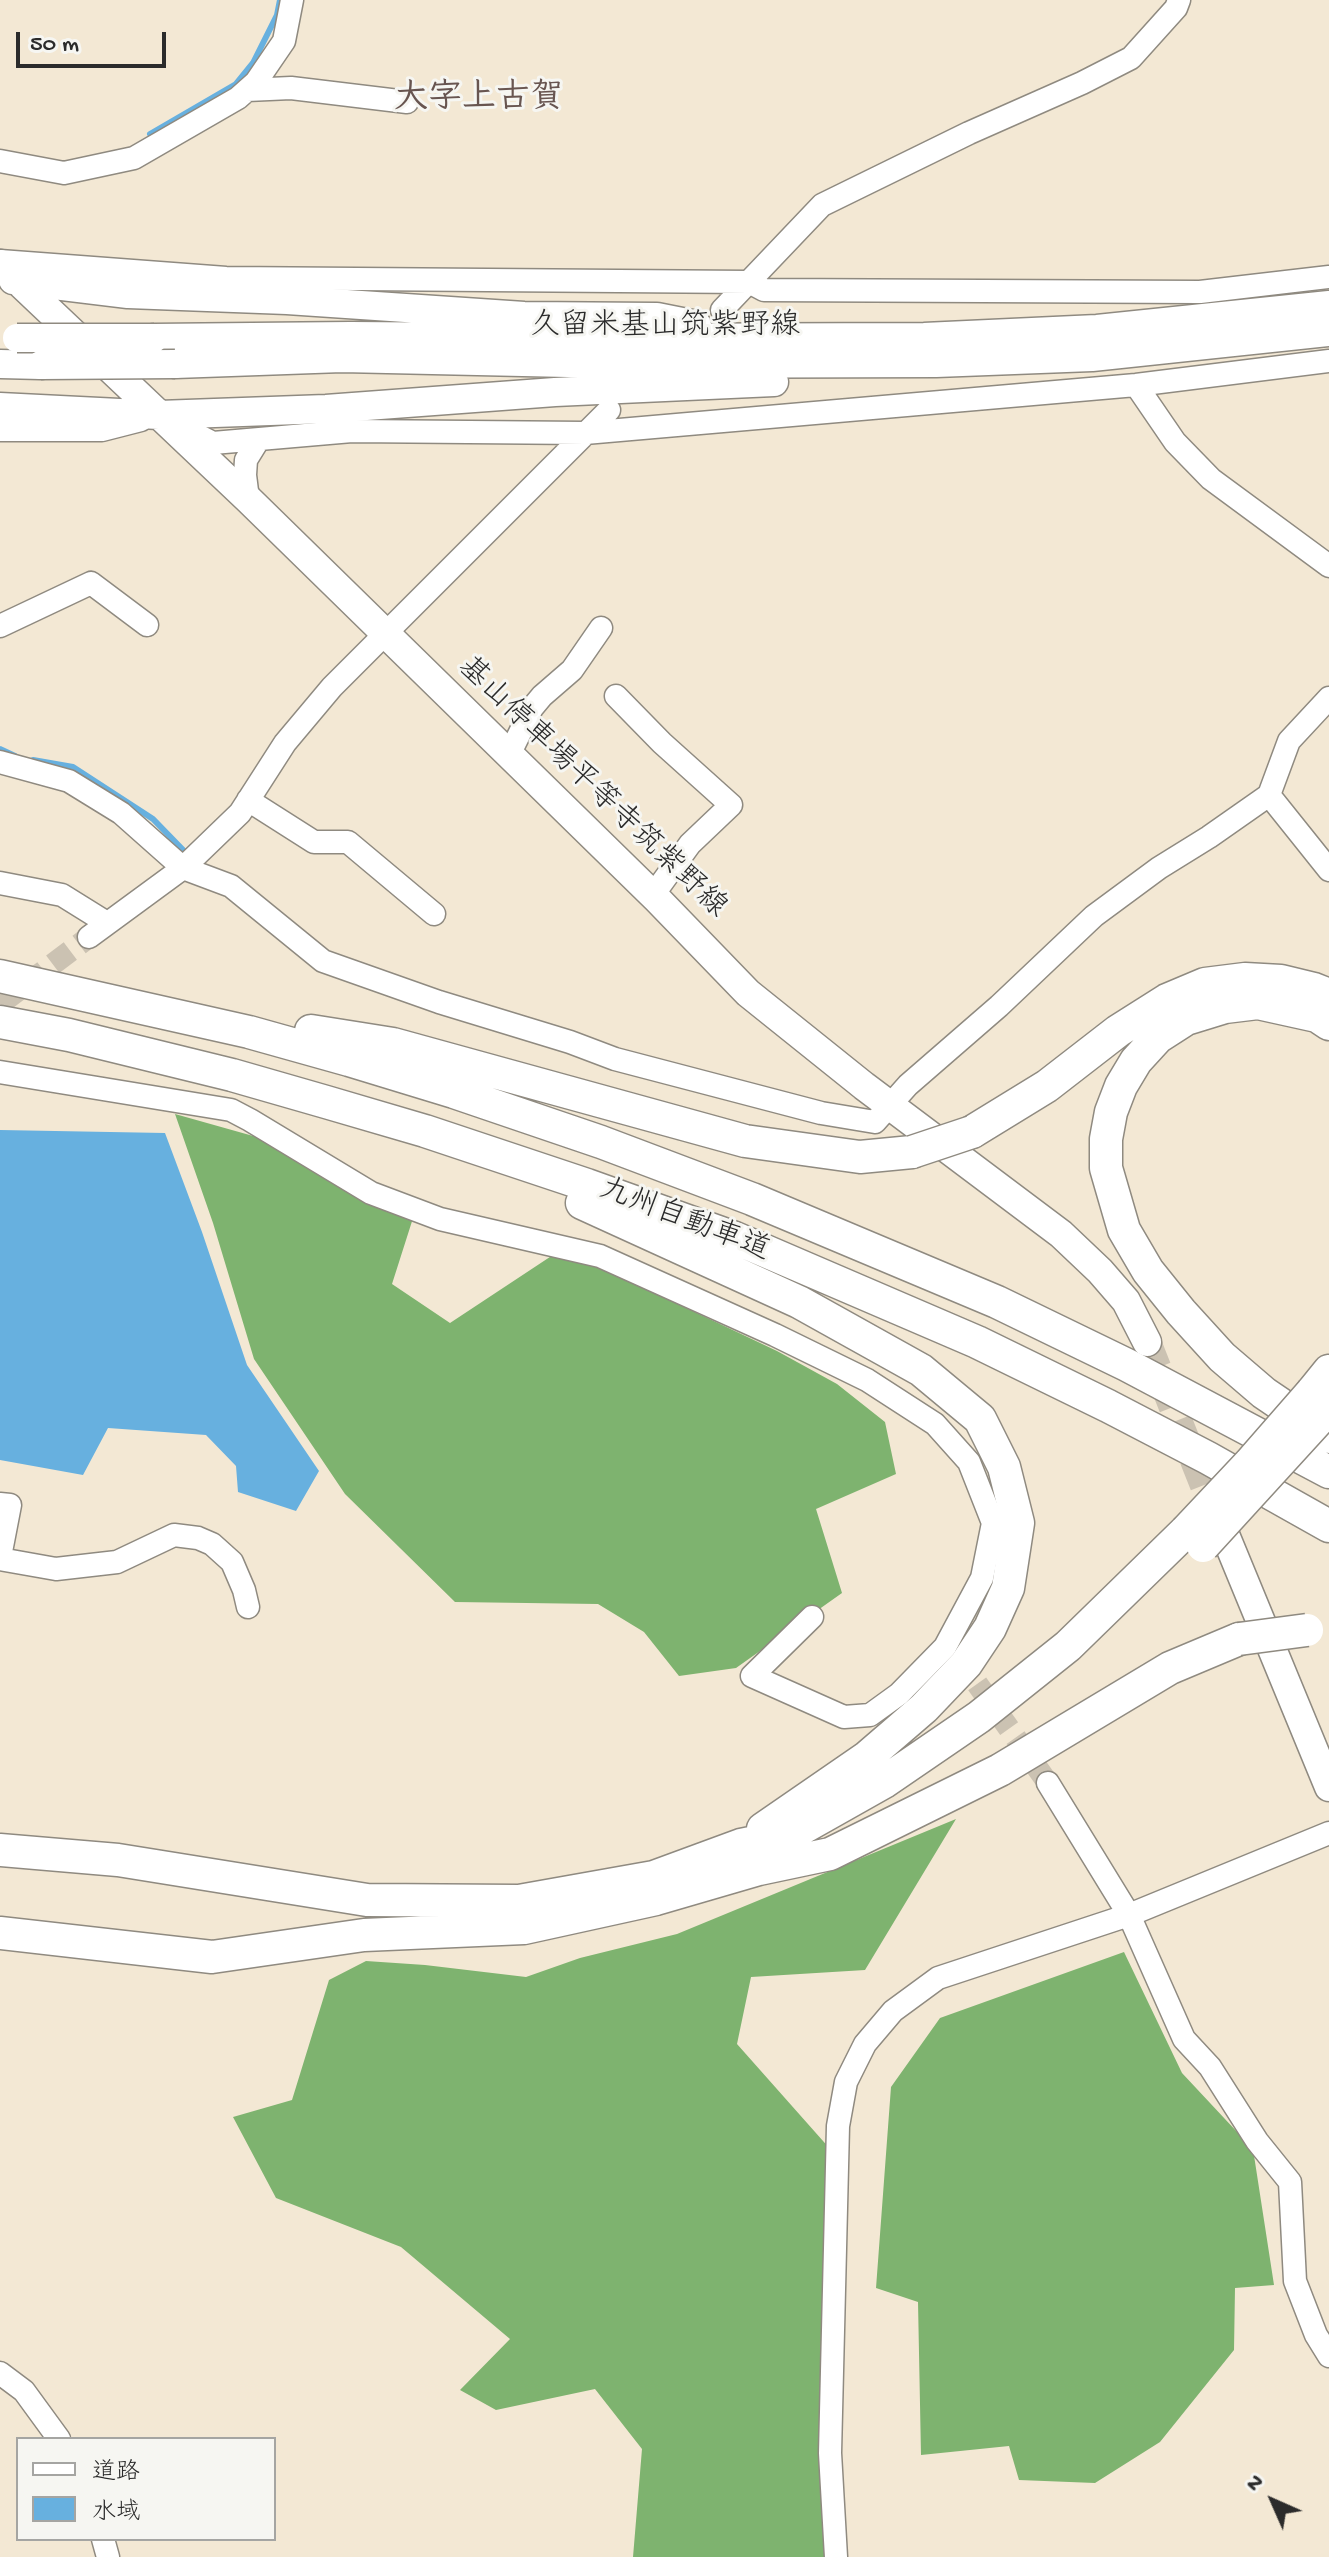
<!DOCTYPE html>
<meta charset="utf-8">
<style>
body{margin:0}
#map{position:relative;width:1329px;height:2557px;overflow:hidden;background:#f3e8d4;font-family:"Gochi Hand","Klee One",sans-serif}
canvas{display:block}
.legend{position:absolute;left:16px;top:2437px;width:260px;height:104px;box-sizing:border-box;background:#f6f6f2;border:2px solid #a5a5a2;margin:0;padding:10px 14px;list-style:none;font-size:24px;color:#2b2b2b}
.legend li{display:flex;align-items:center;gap:16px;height:40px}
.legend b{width:40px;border:2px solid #a5a5a2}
.north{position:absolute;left:1233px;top:2461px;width:80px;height:80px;-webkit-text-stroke:6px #f6f6f2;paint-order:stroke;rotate:315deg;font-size:22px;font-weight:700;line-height:32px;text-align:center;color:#2b2b2b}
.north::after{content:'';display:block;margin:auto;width:28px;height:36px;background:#2b2b2b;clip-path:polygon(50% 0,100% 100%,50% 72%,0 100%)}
.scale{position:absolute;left:16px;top:32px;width:150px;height:36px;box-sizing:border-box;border:4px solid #2b2b2b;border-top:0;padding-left:10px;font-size:24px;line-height:28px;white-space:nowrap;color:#2b2b2b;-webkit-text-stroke:6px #f6f6f2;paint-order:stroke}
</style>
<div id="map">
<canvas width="1329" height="2557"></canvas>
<ul class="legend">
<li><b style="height:10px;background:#fff"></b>道路</li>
<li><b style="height:22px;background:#67b0df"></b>水域</li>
</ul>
<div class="north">N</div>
<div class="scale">50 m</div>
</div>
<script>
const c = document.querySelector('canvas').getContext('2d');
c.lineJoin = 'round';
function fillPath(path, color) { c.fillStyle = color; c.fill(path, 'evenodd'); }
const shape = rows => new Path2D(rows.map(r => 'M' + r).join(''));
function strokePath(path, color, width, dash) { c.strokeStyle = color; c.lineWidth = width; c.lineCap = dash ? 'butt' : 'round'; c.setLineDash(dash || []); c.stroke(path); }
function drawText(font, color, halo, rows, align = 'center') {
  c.font = font + ' "Gochi Hand","Klee One",sans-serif'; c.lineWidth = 6; c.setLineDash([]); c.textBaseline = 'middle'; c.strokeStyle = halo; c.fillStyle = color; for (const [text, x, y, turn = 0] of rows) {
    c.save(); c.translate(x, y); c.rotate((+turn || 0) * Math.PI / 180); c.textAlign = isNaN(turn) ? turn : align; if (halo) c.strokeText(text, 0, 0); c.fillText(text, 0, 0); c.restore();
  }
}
fillPath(shape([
 [175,1114,278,1143,414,1215,392,1284,450,1323,562,1249,777,1351,837,1384,885,1422,896,1474,816,1509,842,1593,736,1668,679,1676,644,1632,598,1604,455,1602,345,1494,254,1359,213,1223],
 [956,1819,865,1970,751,1977,737,2044,831,2150,825,2557,633,2557,642,2449,595,2389,496,2410,460,2390,510,2339,401,2247,276,2198,233,2117,292,2100,329,1980,366,1961,425,1965,526,1977,580,1958,677,1934],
 [1124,1952,1182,2073,1253,2149,1274,2285,1235,2288,1234,2350,1160,2442,1095,2483,1019,2480,1009,2446,921,2455,918,2302,876,2288,891,2087,940,2018]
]), '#7eb36f');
fillPath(shape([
 [0,1130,165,1133,202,1232,247,1365,319,1471,296,1511,238,1492,236,1466,206,1435,108,1428,83,1475,0,1460]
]), '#67b0df');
strokePath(shape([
 [150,134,236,84,253,63,277,15,280,0],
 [0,749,15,756],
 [33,760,73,767,153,819,187,854]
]), '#67b0df', 6);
strokePath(shape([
 [0,1004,89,937],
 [958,1657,1048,1783]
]), '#cbc2b2', 22, [22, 11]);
strokePath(shape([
 [1147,1342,1207,1493]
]), '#cbc2b2', 28, [28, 14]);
const minor = shape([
 [247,90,291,88,407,102],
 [0,161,64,173,134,158,238,98,256,82,284,41,292,0],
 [0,261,226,278,749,282,764,290,1200,292,1329,277],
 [722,310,822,205,969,133,1082,83,1131,58,1176,8,1179,0],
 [1136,385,1175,442,1211,479,1329,566],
 [180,426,213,443,352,431,585,433,1136,385,1329,361],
 [0,430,102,430,141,420],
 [248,499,245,475,246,460,259,439],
 [0,626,91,583,147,625],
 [616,696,662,743,731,805,690,844,653,895],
 [509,755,532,708,542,696,572,670,601,628],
 [0,762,69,781,121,813,183,868,231,886,323,961,439,1002,570,1042,615,1059,821,1113,875,1122,908,1085,999,1006,1094,916,1159,868,1209,837,1269,795,1289,741,1329,698],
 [1269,795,1329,870],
 [248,800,314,842,348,842,434,914],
 [0,883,62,895,107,923],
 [89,937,183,868,240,813,285,743,332,687,609,410],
 [0,1072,231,1110,250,1120,371,1193,440,1219,600,1256,775,1335,867,1380,935,1424,969,1462,993,1523,982,1578,945,1647,899,1694,870,1715,844,1717,752,1676,812,1617],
 [0,1504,10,1505,0,1557],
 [0,1559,56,1569,117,1562,174,1535,198,1538,212,1544,232,1562,244,1590,248,1607],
 [1048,1783,1129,1915,1184,2039,1210,2067,1257,2141,1290,2182,1295,2281,1316,2335,1329,2356],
 [0,2373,24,2391,59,2439],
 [103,2539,108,2557],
 [836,2557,830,2453,838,2126,846,2082,865,2044,893,2011,938,1978,1129,1915,1329,1833]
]);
const major = shape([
 [0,264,248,499,658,900,748,993,864,1086,1061,1234,1100,1271,1126,1301,1147,1342],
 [13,280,128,294,287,300,524,316,657,317,697,325],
 [154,338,351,336,609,338,924,337,1097,329,1329,305],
 [0,364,41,365],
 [175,364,342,358,613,364,936,363,1092,357,1329,332],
 [0,407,159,415,326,409,555,392,774,382],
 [1214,1508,1329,1787]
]);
const highway = shape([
 [0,976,249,1032,349,1060,454,1092,601,1142,752,1199,997,1302,1127,1365,1329,1472],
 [0,1022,69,1035,232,1075,326,1102,425,1131,587,1185,735,1238,977,1342,1108,1406,1208,1458,1329,1526],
 [1329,1024,1317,1016,1258,1003,1225,1007,1186,1019,1158,1037,1136,1061,1121,1086,1111,1112,1106,1139,1106,1168,1124,1230,1148,1271,1181,1312,1222,1357,1264,1393,1329,1437],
 [311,1031,393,1044,745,1141,860,1157,912,1152],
 [972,1132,1047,1086,1118,1031,1167,1000,1205,984,1245,979,1281,981,1314,989,1329,995],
 [582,1203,799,1302,921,1370,980,1419,1004,1467,1018,1523,1008,1588,990,1628,966,1664,924,1708,866,1758,763,1829],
 [1312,1392,1329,1371],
 [0,1850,118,1860,367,1900,519,1901,654,1877,741,1845,790,1835,884,1782,979,1717,1068,1646,1186,1531],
 [0,1933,212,1957,364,1935,524,1928,656,1899,759,1869,830,1854,1000,1770,1170,1668,1239,1639]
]);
strokePath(minor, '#8f8a80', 25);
strokePath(major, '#8f8a80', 31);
strokePath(highway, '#8f8a80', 35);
strokePath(minor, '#fff', 22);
strokePath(major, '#fff', 28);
strokePath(highway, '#fff', 32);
const majorBridge = shape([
 [17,338,154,338],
 [41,365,175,364]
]);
const highwayBridge = shape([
 [912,1152,972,1132],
 [1186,1531,1250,1463,1312,1392],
 [1203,1546,1329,1408],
 [1239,1639,1307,1630]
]);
strokePath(majorBridge, '#8f8a80', 31, []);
strokePath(highwayBridge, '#8f8a80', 35, []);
strokePath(majorBridge, '#fff', 28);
strokePath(highwayBridge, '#fff', 32);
drawText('30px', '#2b2b2b', '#f6f6f2', [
 ["久留米基山筑紫野線",665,328],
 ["基山停車場平等寺筑紫野線",591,789,44],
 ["九州自動車道",684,1222,21]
]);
drawText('bold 34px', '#685550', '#f6f6f2', [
 ["大字上古賀",479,101]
]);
</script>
